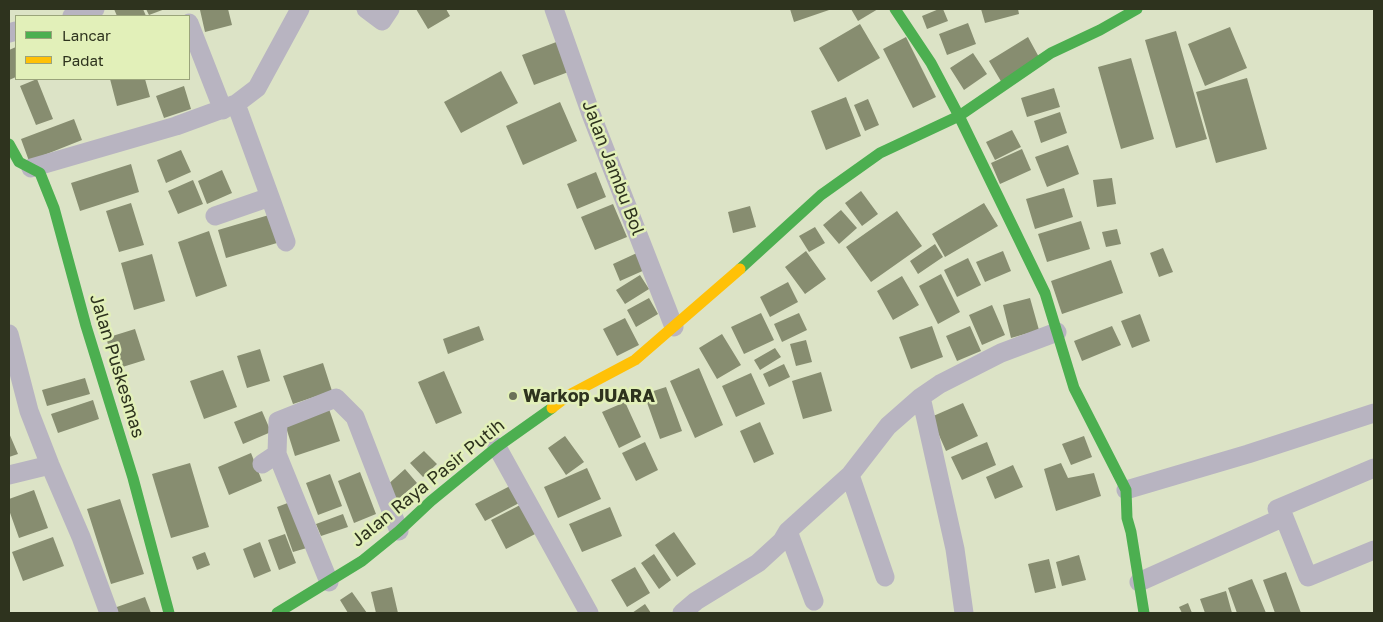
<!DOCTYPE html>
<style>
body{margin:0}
#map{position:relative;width:1383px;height:622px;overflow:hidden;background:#dce3c6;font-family:"Golos Text",sans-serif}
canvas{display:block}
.frame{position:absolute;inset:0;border:10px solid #2e331e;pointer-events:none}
.legend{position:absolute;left:15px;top:15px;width:175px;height:65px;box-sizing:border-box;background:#e2f0b9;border:1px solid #9aa47b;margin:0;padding:6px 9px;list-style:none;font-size:15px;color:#2e331e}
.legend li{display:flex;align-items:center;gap:10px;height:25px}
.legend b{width:25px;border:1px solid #9aa47b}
</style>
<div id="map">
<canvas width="1383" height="622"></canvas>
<div class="frame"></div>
<ul class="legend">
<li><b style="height:6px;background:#4caf50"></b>Lancar</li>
<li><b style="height:6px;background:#ffc107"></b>Padat</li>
</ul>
</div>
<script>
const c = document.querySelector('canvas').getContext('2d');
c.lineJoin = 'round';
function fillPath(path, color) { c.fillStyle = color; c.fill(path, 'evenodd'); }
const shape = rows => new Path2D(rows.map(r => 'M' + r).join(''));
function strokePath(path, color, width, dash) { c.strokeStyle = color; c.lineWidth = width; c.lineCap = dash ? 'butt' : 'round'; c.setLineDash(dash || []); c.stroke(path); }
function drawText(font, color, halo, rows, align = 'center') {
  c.font = font + ' "Golos Text",sans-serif'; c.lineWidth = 5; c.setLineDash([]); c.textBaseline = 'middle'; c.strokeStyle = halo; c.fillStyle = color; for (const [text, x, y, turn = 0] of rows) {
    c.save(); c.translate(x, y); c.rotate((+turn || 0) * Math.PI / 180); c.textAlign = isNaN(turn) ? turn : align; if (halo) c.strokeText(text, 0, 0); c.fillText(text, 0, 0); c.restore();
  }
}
fillPath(shape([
 [114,9,143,9,146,16,117,16],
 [146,9,165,9,149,15],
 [203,9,228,9,232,25,205,32,200,10],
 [416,9,446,9,450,16,428,29],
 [790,9,832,9,794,22],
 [851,9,878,9,858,21],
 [939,9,943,9,948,21,927,29,922,16],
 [981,9,1018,9,1019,14,985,23],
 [968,23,976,44,947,55,939,34],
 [860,24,880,58,838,82,819,48],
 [1230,27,1247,68,1205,86,1188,44],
 [1176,31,1207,139,1176,148,1145,40],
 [906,37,936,97,913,108,883,49],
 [1028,37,1040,59,1002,83,989,61],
 [559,41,571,71,534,85,522,55],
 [16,47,16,77,9,80,9,50],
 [973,53,987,74,964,90,950,68],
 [1131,58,1154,139,1121,149,1098,67],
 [501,71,518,103,461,133,444,102],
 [1247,78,1267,149,1216,163,1196,92],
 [37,79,53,119,36,125,20,86],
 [110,79,145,79,150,97,117,106],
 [184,86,191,109,164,118,156,96],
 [1054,88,1060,107,1027,117,1021,98],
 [846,97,861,136,826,150,811,111],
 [868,99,879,125,865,131,854,105],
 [560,102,577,141,523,165,506,126],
 [1060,112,1067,133,1041,143,1034,121],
 [74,119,82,140,29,161,21,139],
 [1012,130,1021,147,995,160,986,142],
 [1068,145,1079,174,1047,187,1035,157],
 [1022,149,1031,170,1000,184,991,163],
 [181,150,191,172,166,183,157,160],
 [131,164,139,192,80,211,71,183],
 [222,170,232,193,207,204,198,181],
 [596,172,606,197,577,209,567,184],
 [1112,178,1116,204,1097,207,1093,180],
 [193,180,203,204,178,214,168,191],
 [1064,188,1073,217,1035,229,1026,199],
 [861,191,878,214,862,226,845,203],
 [131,203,144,245,119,252,106,211],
 [984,203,998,226,945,257,932,234],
 [613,204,627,237,595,250,581,217],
 [750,206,756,227,733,233,728,212],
 [841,210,857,228,839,244,823,225],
 [897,211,922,246,871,282,846,247],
 [269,215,277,243,226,258,218,230],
 [1081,221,1090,249,1047,262,1038,234],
 [815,227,825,243,809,252,799,236],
 [1117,229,1121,244,1106,247,1102,232],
 [209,231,227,286,196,297,178,242],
 [935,244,943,257,918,274,910,261],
 [1163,248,1173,272,1159,277,1150,253],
 [806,251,826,279,805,294,785,267],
 [1003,251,1011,271,985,282,976,262],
 [639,252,647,269,620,281,613,264],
 [152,254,165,301,134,310,121,263],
 [968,258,981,285,957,297,944,270],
 [1111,260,1123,293,1062,314,1051,281],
 [941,274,960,312,938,324,919,286],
 [640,275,649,289,625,304,616,290],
 [902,276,919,305,893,320,877,291],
 [788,282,798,302,770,317,760,297],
 [649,298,658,314,636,327,627,310],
 [1030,298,1039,330,1011,338,1003,305],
 [992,305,1005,335,982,345,969,315],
 [761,313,774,340,744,354,731,327],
 [799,313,807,330,782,342,774,324],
 [1140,314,1150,341,1132,348,1121,321],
 [625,318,639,345,617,356,603,329],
 [479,326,484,340,448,354,443,339],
 [932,326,943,357,911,369,899,337],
 [970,326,981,351,957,361,946,336],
 [1112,326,1121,345,1082,361,1074,341],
 [135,329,145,360,116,369,106,338],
 [722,334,741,365,717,379,699,348],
 [806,340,812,362,796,366,790,344],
 [775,348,781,357,760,370,754,360],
 [260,349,270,381,247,388,237,356],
 [323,363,332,391,293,404,283,376],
 [784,364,790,377,769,387,763,374],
 [699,368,723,425,695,438,670,381],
 [223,370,237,407,204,419,190,381],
 [444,371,462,413,436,424,418,382],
 [821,372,832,411,803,419,792,381],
 [751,373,765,404,736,417,722,386],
 [85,378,90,394,47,406,42,390],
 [666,387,682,431,660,439,644,394],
 [93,400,99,419,58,433,51,414],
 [625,402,641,437,619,448,602,412],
 [963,403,978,436,946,451,931,417],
 [329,409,340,441,295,456,285,424],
 [262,411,271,432,243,444,234,422],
 [760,422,774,454,754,463,740,431],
 [9,433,18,454,9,457],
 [565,436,584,462,566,475,548,448],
 [1084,436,1092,457,1071,465,1062,444],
 [645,442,658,470,636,481,622,453],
 [987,442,996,465,962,480,951,457],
 [424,451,437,464,423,477,410,463],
 [251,453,262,481,229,495,218,467],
 [190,463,209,527,171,538,152,474],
 [1061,463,1068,478,1094,473,1101,496,1056,511,1044,469],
 [1013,465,1023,487,995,499,986,477],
 [587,468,601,499,558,518,544,487],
 [405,469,417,483,397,500,385,487],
 [360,472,376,514,354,523,338,481],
 [330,474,342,506,318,515,306,483],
 [512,485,521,502,485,521,475,504],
 [34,490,48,528,19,538,9,510,9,499],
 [120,499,144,574,111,584,87,509],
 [293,501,310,547,293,552,277,507],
 [524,503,539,532,506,549,491,520],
 [610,507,622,536,582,552,569,524],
 [343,514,348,527,321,536,316,524],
 [674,532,696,564,677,577,655,545],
 [285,534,296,563,279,570,268,540],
 [53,537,64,566,23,581,12,552],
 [260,542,271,571,254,578,243,549],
 [205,552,210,565,197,570,192,557],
 [654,554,671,580,659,589,641,563],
 [1079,555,1086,580,1062,586,1056,562],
 [1049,559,1056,588,1035,593,1028,564],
 [635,567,650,593,627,607,611,580],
 [1286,572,1301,613,1275,613,1263,580],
 [1252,579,1266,613,1237,613,1228,588],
 [392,587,398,613,376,613,371,592],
 [1226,591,1232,613,1205,613,1200,599],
 [352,592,367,613,348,613,340,600],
 [145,597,151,613,116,613,114,608],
 [1188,603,1192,613,1182,613,1179,607],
 [645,604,651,613,632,613]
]), '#878d70');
strokePath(shape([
 [366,9,382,21,390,9],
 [554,9,591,114,674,327],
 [72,16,95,9],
 [189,23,223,110],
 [9,33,16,31],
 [236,104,270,197],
 [31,168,176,126,236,104,257,88,300,9],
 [215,216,270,197,286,242],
 [9,334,29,411,50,465,81,537,109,613],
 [921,397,955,549,964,613],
 [497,447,589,613],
 [277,454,278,421,336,398,355,417,399,531],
 [262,464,277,454,329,582],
 [9,475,50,465],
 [850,475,885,577],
 [1126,490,1248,454,1374,413],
 [1284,517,1308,577,1374,550],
 [788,531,814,601],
 [1139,582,1284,517,1277,509,1374,468],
 [682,613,696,601,758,563,782,541,788,531,850,475,888,426,921,397,940,384,1001,353,1057,332]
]), '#b8b4c1', 19);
strokePath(shape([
 [895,9,931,63,959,116,1045,293,1074,388,1126,490,1127,518,1131,532,1144,613],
 [9,144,19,162,40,173,54,208,86,326,133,478,169,613],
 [740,269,821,195,880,153,959,116,1051,53,1100,30,1137,9],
 [277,613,362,561,399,531,431,501,497,447,552,408]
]), '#4caf50', 11);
strokePath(shape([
 [552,408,569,395,635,360,740,269]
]), '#ffc107', 11);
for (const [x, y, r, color] of [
 [513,396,5,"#6b7159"]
]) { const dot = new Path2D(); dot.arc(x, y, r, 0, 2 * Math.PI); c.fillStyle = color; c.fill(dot); strokePath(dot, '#e2f0b9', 2); }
drawText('18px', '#2e331e', '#e2f0b9', [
 ["Jalan Jambu Bol",613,168,69],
 ["Jalan Puskesmas",117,366,73],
 ["Jalan Raya Pasir Putih",428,483,-39]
]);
drawText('bold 18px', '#2e331e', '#e2f0b9', [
 ["Warkop JUARA",523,396]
], 'left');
</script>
